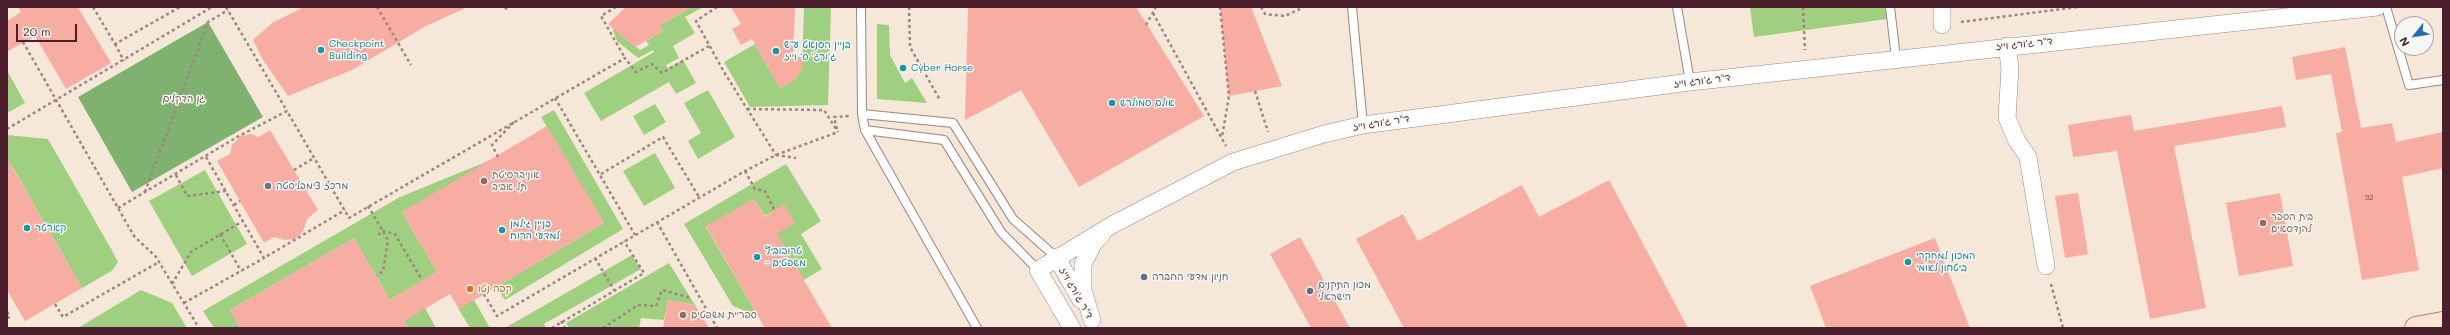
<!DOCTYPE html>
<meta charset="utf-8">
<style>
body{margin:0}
#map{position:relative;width:2450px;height:335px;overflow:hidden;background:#f5e8d8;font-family:Mali,sans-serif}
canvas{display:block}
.frame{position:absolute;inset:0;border:8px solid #4a1f2b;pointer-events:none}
.north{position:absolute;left:2394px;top:16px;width:40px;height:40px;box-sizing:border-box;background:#f6f6f2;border:1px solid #b1a0a2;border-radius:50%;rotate:240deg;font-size:11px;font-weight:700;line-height:16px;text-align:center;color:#4a1f2b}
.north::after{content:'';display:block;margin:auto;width:14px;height:18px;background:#1f6fb2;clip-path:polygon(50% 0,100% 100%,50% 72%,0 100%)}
.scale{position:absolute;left:16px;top:24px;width:61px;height:18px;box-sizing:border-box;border:2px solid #4a1f2b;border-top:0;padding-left:5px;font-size:12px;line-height:14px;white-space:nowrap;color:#4a1f2b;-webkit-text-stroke:3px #f6f6f2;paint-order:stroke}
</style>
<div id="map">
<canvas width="2450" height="335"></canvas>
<div class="frame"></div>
<div class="north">N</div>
<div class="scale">20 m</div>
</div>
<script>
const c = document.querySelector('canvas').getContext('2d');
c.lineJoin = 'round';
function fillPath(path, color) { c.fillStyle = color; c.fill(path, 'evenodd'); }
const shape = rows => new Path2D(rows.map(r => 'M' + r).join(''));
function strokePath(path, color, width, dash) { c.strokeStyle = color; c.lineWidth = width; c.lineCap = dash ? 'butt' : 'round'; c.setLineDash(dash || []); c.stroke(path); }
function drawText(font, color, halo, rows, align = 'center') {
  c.font = font + ' Mali,"Playpen Sans Hebrew",sans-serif'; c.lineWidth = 3; c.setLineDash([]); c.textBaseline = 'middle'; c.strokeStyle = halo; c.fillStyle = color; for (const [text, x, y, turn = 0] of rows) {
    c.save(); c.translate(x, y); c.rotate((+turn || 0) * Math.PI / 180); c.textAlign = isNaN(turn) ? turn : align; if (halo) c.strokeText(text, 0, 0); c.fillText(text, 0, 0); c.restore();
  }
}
fillPath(shape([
 [691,7,703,7,685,17,695,33,673,46,679,58,666,65,668,68,683,60,696,83,676,94,669,82,601,121,584,93,654,52,653,50,638,58,617,41,612,27,640,50,649,45,646,41,663,31,660,25],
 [804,7,831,7,828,105,750,107,724,62,755,44,780,88,795,79,802,69],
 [1750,7,1885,7,1887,19,1754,37],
 [877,24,889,25,890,55,905,83,912,78,927,103,877,99],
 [8,72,25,103,7,113,7,73],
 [708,90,735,137,698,159,688,141,701,133,684,103],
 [655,104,666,122,644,135,633,116],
 [554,110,623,229,505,300,496,287,604,223,541,117],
 [7,135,48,139,110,247,118,262,113,270,82,288,12,166,7,168],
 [655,153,675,188,644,206,623,171],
 [498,157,402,212,437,272,390,300,354,238,230,310,240,328,214,328,203,311,400,197],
 [786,164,821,221,801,234,822,269,804,280,777,234,784,205,765,216,754,199,706,227,758,316,733,306,684,224],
 [205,170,247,244,192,276,149,201],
 [632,255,641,269,544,324,546,328,505,328],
 [669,263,695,305,668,300,664,320,641,318,639,328,569,328,566,323],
 [141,290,172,303,187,328,78,328],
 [474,300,490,328,470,328,458,308],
 [425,308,436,328,408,328,404,321]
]), '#9fd07f');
fillPath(shape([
 [208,22,263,117,132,192,78,97]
]), '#7fb26e');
fillPath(shape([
 [18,7,78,7,111,63,66,89,35,36,7,52,7,21,21,12],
 [304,7,468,7,426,26,352,70,288,96,263,60,253,40,272,23],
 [626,7,691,7,660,25,663,31,635,47,608,24],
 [731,7,795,7,793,57,803,57,802,69,795,79,780,88,752,39,741,45,732,29,741,24],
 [968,7,1136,7,1204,116,1079,187,1021,90,965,120],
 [1220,7,1251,7,1282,86,1229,96],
 [2345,47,2361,128,2392,123,2396,142,2443,132,2443,168,2402,177,2419,270,2362,280,2336,133,2342,132,2331,74,2296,80,2292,57],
 [2282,106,2286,127,2174,146,2206,308,2150,319,2117,151,2073,157,2068,125,2131,115,2134,131],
 [547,126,604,223,459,309,450,294,404,321,408,328,240,328,230,310,354,238,390,300,437,272,402,212],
 [270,130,318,210,307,219,303,232,295,239,285,240,274,237,264,243,217,161,230,154,232,145,241,136,251,134,259,137],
 [7,158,82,288,25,321,7,290],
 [1609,180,1688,328,1404,328,1356,239,1403,214,1418,241,1522,185,1539,217],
 [2078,193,2088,254,2065,258,2055,196],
 [2280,193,2293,266,2239,276,2226,203],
 [754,199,765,217,784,204,795,223,777,234,832,328,765,328,706,226],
 [1300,237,1350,328,1311,328,1270,254],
 [1935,238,1970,328,1826,328,1810,286],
 [668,300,695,305,709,328,663,328]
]), '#f8ada2');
const lane = shape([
 [861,7,862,114,865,130,977,328],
 [1352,7,1363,125],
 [1677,7,1690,82],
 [1890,7,1896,58],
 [2386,7,2409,85,2443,80],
 [862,114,953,123,1013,219,1056,257],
 [865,130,944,140,1001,232,1038,270]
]);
const street = shape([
 [1942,7,1942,25],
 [2007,46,2010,68,2007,118,2017,141,2028,157,2046,266],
 [1056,257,1081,300],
 [1092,320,1083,290,1083,264,1093,244,1102,234],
 [1072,328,1038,270,1112,225,1233,162,1324,134,1363,125,1690,82,2377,7]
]);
const secondary = shape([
 [2416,328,2443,323]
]);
strokePath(lane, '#a08482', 10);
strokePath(street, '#a08482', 18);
strokePath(secondary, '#a08482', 24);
strokePath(shape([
 [93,7,115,44,180,7],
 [226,7,287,111],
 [377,7,411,65],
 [505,7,507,10],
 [616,7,601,16,625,58],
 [717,7,696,21,724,72,776,155],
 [909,7,910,47,940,100],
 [1220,7,1229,96,1222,137],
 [1261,7,1265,14,1285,16,1300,9],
 [1803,7,1805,50],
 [1153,13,1226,146],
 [1961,22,2078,7],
 [1146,25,1156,7],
 [23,42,134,236,156,257,199,328],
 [115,44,124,61],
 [1255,91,1268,132],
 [555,98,635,235],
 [747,109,824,110,838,132],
 [7,129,212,7],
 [837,129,834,117,849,116],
 [776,155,796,158],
 [206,157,264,258,345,210],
 [498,157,492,145,514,122],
 [294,170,314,158],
 [745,171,755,189,765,191,775,211],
 [601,174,663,137,699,197],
 [176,175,187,196,226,191],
 [145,192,208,22,228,10],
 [234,205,240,201],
 [368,206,388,240,383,271,377,276],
 [118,208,239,136,287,111,349,218,625,58,636,72,652,64,662,73,709,46],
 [657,222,717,328],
 [220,234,241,271],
 [378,235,383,231,395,234,422,280],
 [595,258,614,290],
 [172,284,191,252,243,221],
 [2051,284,2063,328],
 [484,294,497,316,745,171,776,155,838,132],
 [184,303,264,258],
 [55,304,63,317,159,262],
 [7,312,10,317,7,318],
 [561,321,565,328],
 [552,328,644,273,624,241],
 [603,328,638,305,656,306,662,290,691,298]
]), '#a08482', 2.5, [3, 3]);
strokePath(lane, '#fff', 8);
strokePath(street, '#fff', 17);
strokePath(secondary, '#fce5d0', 22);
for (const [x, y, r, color] of [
 [321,50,4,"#0f9aa8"],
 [776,51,4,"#0f9aa8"],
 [903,68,4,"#0f9aa8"],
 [1112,103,4,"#0f9aa8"],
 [484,181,4,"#8d6e63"],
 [268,186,4,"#6b7280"],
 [2263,223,4,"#8d6e63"],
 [27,228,4,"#0f9aa8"],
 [502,230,4,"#0f9aa8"],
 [757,257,4,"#0f9aa8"],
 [1908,262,4,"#0f9aa8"],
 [1144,277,4,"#5c6f8a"],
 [470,289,4,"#e8710a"],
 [1310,291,4,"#5c6f8a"],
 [683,315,4,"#8d6e63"]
]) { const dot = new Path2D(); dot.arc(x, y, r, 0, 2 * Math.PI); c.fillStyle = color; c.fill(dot); strokePath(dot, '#f6f6f2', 1.5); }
drawText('8px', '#764249', null, [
 ["32",2369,198]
]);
drawText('10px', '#0d838f', '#f6f6f2', [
 ["Checkpoint",329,44],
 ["Building",329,56],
 ["בניין הסנאט ע\"ש",784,45],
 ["ג'ורג' ס' וייז",784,57],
 ["Cyber Horse",911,68],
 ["אולם סמולרש",1120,103],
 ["בניין גילמן",510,224],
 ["למדעי הרוח",510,236],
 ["קארטר",35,228],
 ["טרובוביץ",765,251],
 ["- משפטים",765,263],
 ["המכון למחקרי",1916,256],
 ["ביטחון לאומי",1916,268]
], 'left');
drawText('10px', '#4a1f2b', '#f6f6f2', [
 ["ד\"ר ג'ורג וייז",2024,44,-6],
 ["ד\"ר ג'ורג וייז",1702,81,-7],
 ["ד\"ר ג'ורג וייז",1381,123,-9],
 ["ד\"ר ג'ורג וייז",1076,293,60]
]);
drawText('10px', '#645444', '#f6f6f2', [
 ["גן הדקלים",184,99]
]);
drawText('10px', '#785e54', '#f6f6f2', [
 ["אוניברסיטת",492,175],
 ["תל אביב",492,187],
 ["בית הספר",2271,217],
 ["להנדסאים",2271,229],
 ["ספריית משפטים",691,315]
], 'left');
drawText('10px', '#5b616d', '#f6f6f2', [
 ["מרכז צימבליסטה",276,186]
], 'left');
drawText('10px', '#4e5e75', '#f6f6f2', [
 ["חניון מדעי החברה",1152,277],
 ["מכון התקנים",1318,285],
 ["הישראלי",1318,297]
], 'left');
drawText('10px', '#c56008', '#f6f6f2', [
 ["קפה נטו",478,289]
], 'left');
</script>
